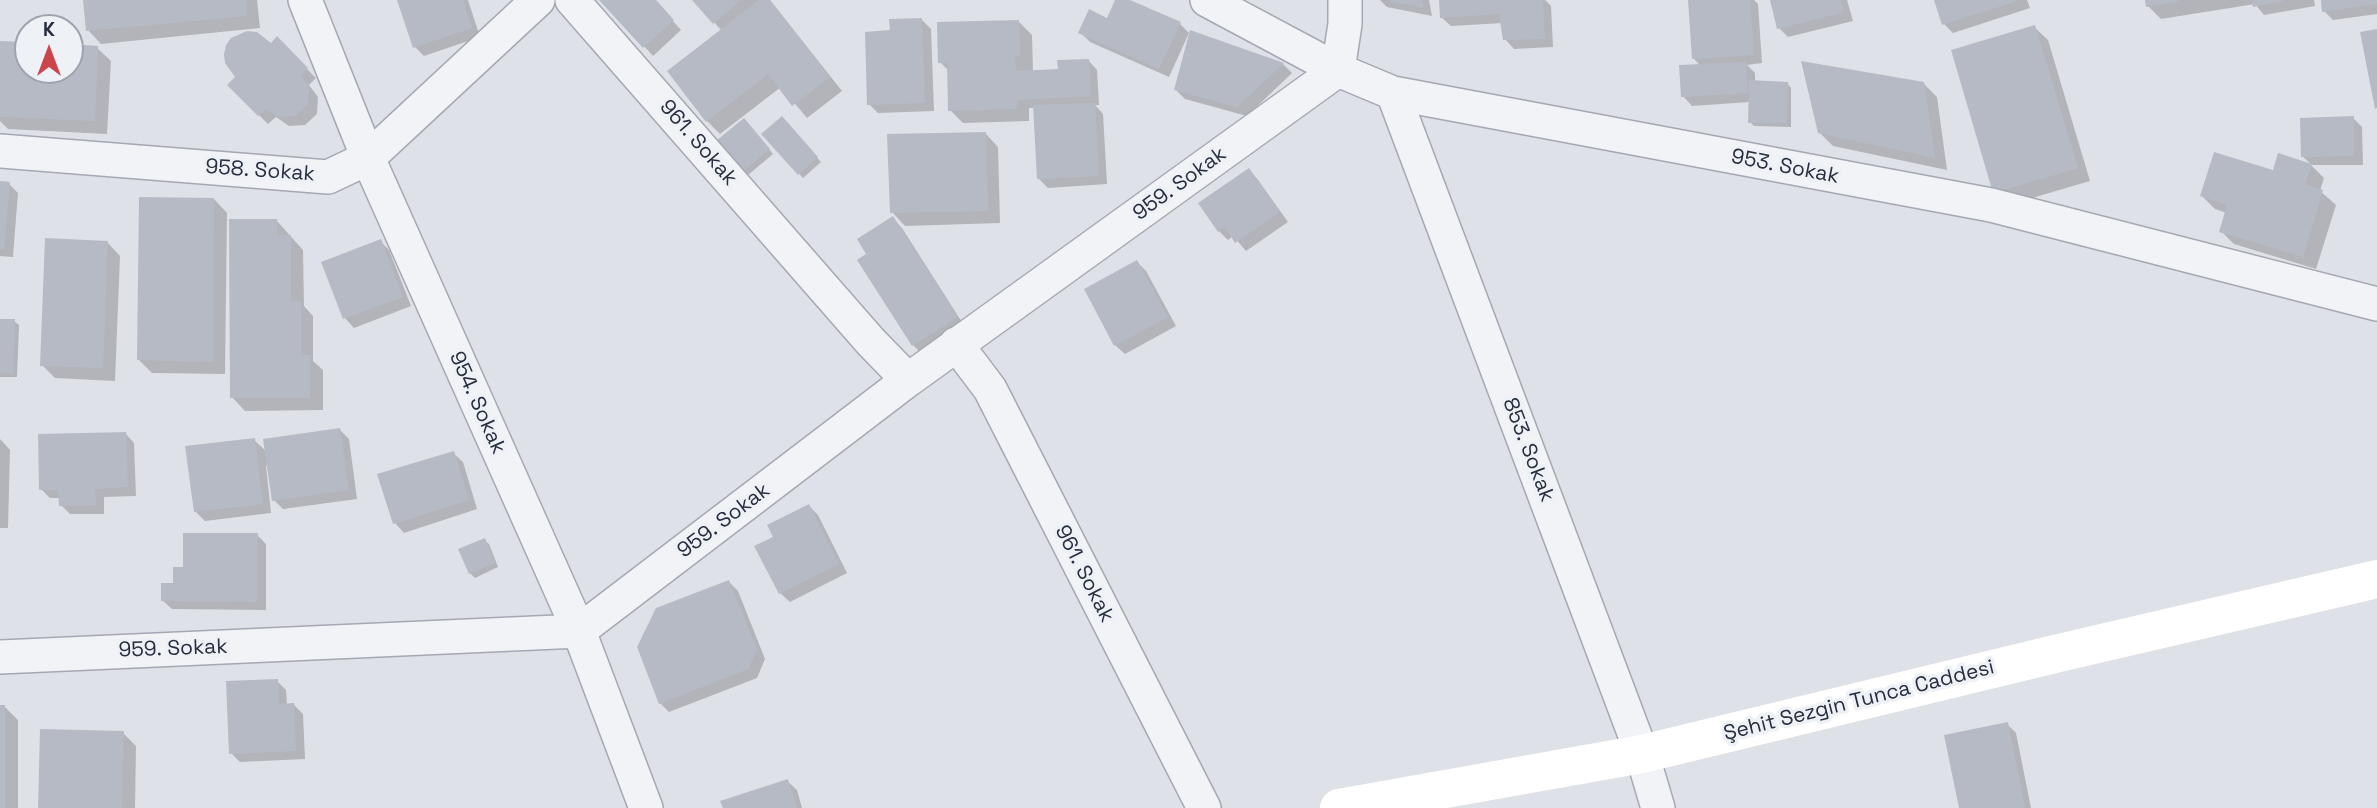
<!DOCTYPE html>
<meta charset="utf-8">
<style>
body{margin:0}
#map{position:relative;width:2377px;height:808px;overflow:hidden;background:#dfe1e8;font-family:"Space Grotesk",sans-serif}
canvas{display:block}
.north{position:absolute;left:14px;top:14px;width:70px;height:70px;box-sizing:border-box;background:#eef1f6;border:2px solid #9fa3ad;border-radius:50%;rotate:0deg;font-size:19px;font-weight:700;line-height:28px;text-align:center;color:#282e3f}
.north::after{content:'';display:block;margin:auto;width:24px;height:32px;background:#cc454a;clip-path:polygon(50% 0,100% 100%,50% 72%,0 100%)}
</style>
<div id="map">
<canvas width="2377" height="808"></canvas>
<div class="north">K</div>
</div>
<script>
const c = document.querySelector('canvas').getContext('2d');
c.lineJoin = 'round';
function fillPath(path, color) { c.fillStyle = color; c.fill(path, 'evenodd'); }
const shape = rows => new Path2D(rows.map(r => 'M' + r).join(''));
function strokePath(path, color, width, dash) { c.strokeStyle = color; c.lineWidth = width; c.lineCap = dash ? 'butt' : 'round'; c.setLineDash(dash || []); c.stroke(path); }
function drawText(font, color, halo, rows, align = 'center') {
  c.font = font + ' "Space Grotesk",sans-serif'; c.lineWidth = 7; c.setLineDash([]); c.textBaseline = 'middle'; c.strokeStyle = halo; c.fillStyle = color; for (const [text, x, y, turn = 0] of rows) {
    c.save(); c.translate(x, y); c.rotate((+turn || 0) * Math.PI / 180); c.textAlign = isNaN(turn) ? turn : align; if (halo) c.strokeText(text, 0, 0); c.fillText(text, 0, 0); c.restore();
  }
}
fillPath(shape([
 [85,0,257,0,260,28,101,44,88,30],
 [399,0,468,0,480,37,424,56,415,47],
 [602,0,654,0,681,30,653,56],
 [694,0,770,0,842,91,807,118,781,87,720,134,707,121,722,31],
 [1117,0,1126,0,1180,24,1189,33,1169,77,1090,42,1081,33,1108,20],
 [1380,0,1429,0,1432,16,1387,7],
 [1441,0,1545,0,1551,6,1553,47,1514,49,1505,39,1502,23,1451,26,1441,17],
 [1690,0,1754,0,1758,4,1762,63,1747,65,1755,73,1755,82,1787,83,1791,88,1791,127,1754,126,1750,122,1750,102,1692,106,1683,96,1701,66,1694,59],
 [1772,0,1847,0,1853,21,1788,37,1779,28],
 [1936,0,2027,0,2030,8,1953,33,1944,24],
 [2147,0,2314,0,2315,6,2264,15,2255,4,2161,19,2148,6],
 [2322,0,2377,0,2377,14,2333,20,2324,11],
 [921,19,931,29,934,111,878,113,869,104,891,32],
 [1018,21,1032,35,1033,72,1060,71,1088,60,1097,70,1099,105,1095,105,1103,114,1107,184,1048,188,1038,178,1035,108,1029,108,1029,121,963,123,950,110,949,71,940,62],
 [2034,27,2048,40,2090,181,2008,205,1995,192],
 [1191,32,1283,64,1292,73,1247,116,1185,99,1176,90],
 [277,39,316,78,309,85,318,97,317,114,305,125,289,126,276,117,268,124,229,85],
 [0,43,28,44,28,70,70,70,70,46,97,48,111,61,107,134,8,129,0,121],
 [1923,83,1937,97,1947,170,1833,146,1819,132],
 [2353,118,2362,127,2363,165,2312,165,2302,156],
 [782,119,821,162,803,178,764,134],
 [748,125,773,154,748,175,719,142],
 [985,133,998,147,1000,223,905,226,892,212],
 [2311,165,2324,178,2320,191,2336,205,2316,269,2234,244,2221,231,2227,213,2215,209,2202,196,2274,172],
 [1249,170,1258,180,1288,222,1246,251,1233,236,1228,240,1219,231],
 [0,183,9,184,18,193,13,257,0,256],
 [214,199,227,213,225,374,152,373,139,360],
 [893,219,902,228,965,327,922,354,913,345,869,255],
 [277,221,303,250,304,306,313,316,313,361,323,370,323,410,245,411,232,397],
 [380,241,389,250,411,306,354,328,345,318,323,263],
 [107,242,120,256,115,381,55,378,42,365],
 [1137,262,1146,271,1176,326,1125,354,1115,345],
 [0,321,14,321,19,325,17,377,0,377],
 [340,430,349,439,357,499,283,509,274,500,269,465,266,466,271,513,205,521,195,511,254,440,267,452],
 [125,433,134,443,136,496,104,497,104,514,70,514,61,505,60,498,50,498,41,489],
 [0,439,10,450,8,528,0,528],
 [453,453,463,462,477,509,404,533,395,523,380,476],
 [809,506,818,515,847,573,790,602,780,593,775,538],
 [257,535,266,544,266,610,172,609,162,600,185,568],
 [484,540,489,544,498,567,475,578,470,573],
 [729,582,738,591,765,659,757,678,669,712,660,703],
 [277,681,286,690,287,705,294,705,303,714,305,759,240,762,231,753],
 [0,707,5,707,18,720,18,808,0,808],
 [2007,724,2016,733,2031,808,1961,808],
 [123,733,136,746,135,808,40,808],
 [787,781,797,790,802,808,724,808]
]), '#0003');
fillPath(shape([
 [83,0,246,0,247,16,86,31],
 [397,0,463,0,472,28,413,48],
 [599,0,656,0,674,20,643,48],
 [692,0,741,0,713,24],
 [759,0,770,0,830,77,792,106,768,74,706,122,667,71],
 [1115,0,1130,0,1181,22,1159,69,1078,33,1089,9,1107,18],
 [1390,0,1422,0,1424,8,1390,1],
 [1439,0,1543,0,1545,39,1503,40,1499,14,1440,18],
 [1688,0,1750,0,1754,55,1692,59],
 [1770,0,1841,0,1844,12,1777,29],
 [1934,0,2017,0,2017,1,1942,25],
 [2145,0,2179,0,2179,1,2146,7],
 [2252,0,2283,0,2283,1,2253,7],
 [2321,0,2377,0,2377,4,2322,12],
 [922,18,925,103,867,105,865,32,890,30,889,19],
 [1019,20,1020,56,1015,56,1016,71,1058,69,1057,60,1089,59,1091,96,1018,100,1016,109,948,111,947,63,938,63,937,22],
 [2035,25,2078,168,1993,193,1951,50],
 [2377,29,2377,108,2375,109,2360,32],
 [1190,30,1284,63,1237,107,1174,90],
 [247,31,257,32,271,43,277,36,308,68,301,75,309,86,308,104,295,116,278,117,266,109,258,116,227,85,235,77,225,63,224,54,226,45,231,38],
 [0,41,28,42,28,70,70,70,70,44,98,46,95,121,0,117],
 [1801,61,1924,82,1935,158,1818,133],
 [1746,62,1748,93,1681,97,1679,65],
 [1749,80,1788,82,1787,123,1748,123],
 [1095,103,1099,176,1037,179,1033,105],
 [782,116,818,157,798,175,761,134],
 [2354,116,2354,156,2301,157,2300,118],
 [744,118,770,149,742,172,716,141],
 [986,132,988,211,890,213,887,134],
 [2214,152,2273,170,2278,153,2312,164,2305,184,2323,190,2303,257,2219,232,2227,205,2200,196],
 [1249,168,1280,212,1235,243,1225,227,1218,232,1198,203],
 [0,181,10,182,4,249,0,249],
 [139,197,214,198,213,362,137,360],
 [893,216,958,317,912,346,857,260,866,254,857,239],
 [229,219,277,219,277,235,291,235,291,301,301,301,301,355,310,355,310,398,230,398],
 [45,238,108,241,103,368,40,366],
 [381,239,403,297,343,319,321,262],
 [1137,260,1168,317,1114,346,1084,289],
 [0,319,15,319,13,374,0,373],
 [340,428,349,490,272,501,263,439],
 [126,432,128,487,95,489,96,505,59,506,58,490,39,490,38,434],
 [255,438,263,504,194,512,185,446],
 [454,451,469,500,393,524,377,474],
 [809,504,839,564,779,594,754,546,773,537,767,525],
 [183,533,258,533,257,602,161,601,161,583,173,583,173,567,183,567],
 [485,538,495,563,469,574,458,549],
 [729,580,757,649,748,669,659,704,637,647,656,608],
 [278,679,279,704,294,703,296,751,229,754,226,681],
 [0,705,5,705,5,808,0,808],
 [2008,722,2025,808,1959,808,1944,735],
 [40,729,124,731,122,808,38,808],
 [788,779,797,808,723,808,720,801]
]), '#b6bac5');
const street = shape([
 [305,0,368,158,579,631,646,808],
 [572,0,871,342,908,380],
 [1207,0,1338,70,1393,93,1991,205,2377,304],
 [1393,93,1642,754,1658,808],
 [0,151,328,177,368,158,538,0],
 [956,344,990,389,1204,808],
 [0,657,579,631,908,380,1338,70,1345,24,1345,0]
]);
strokePath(street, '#a4a8b2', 36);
strokePath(street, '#f2f3f6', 33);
strokePath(shape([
 [1339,808,1642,754,2059,653,2377,579]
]), '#fff', 38);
drawText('21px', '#282e3f', '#eef1f6', [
 ["961. Sokak",698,143,49],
 ["953. Sokak",1785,167,11],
 ["958. Sokak",260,171,4],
 ["959. Sokak",1180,184,-36],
 ["954. Sokak",477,403,66],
 ["853. Sokak",1528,450,69],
 ["959. Sokak",724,521,-37],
 ["961. Sokak",1084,574,63],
 ["959. Sokak",173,649,-2],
 ["Şehit Sezgin Tunca Caddesi",1859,701,-14]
]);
</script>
